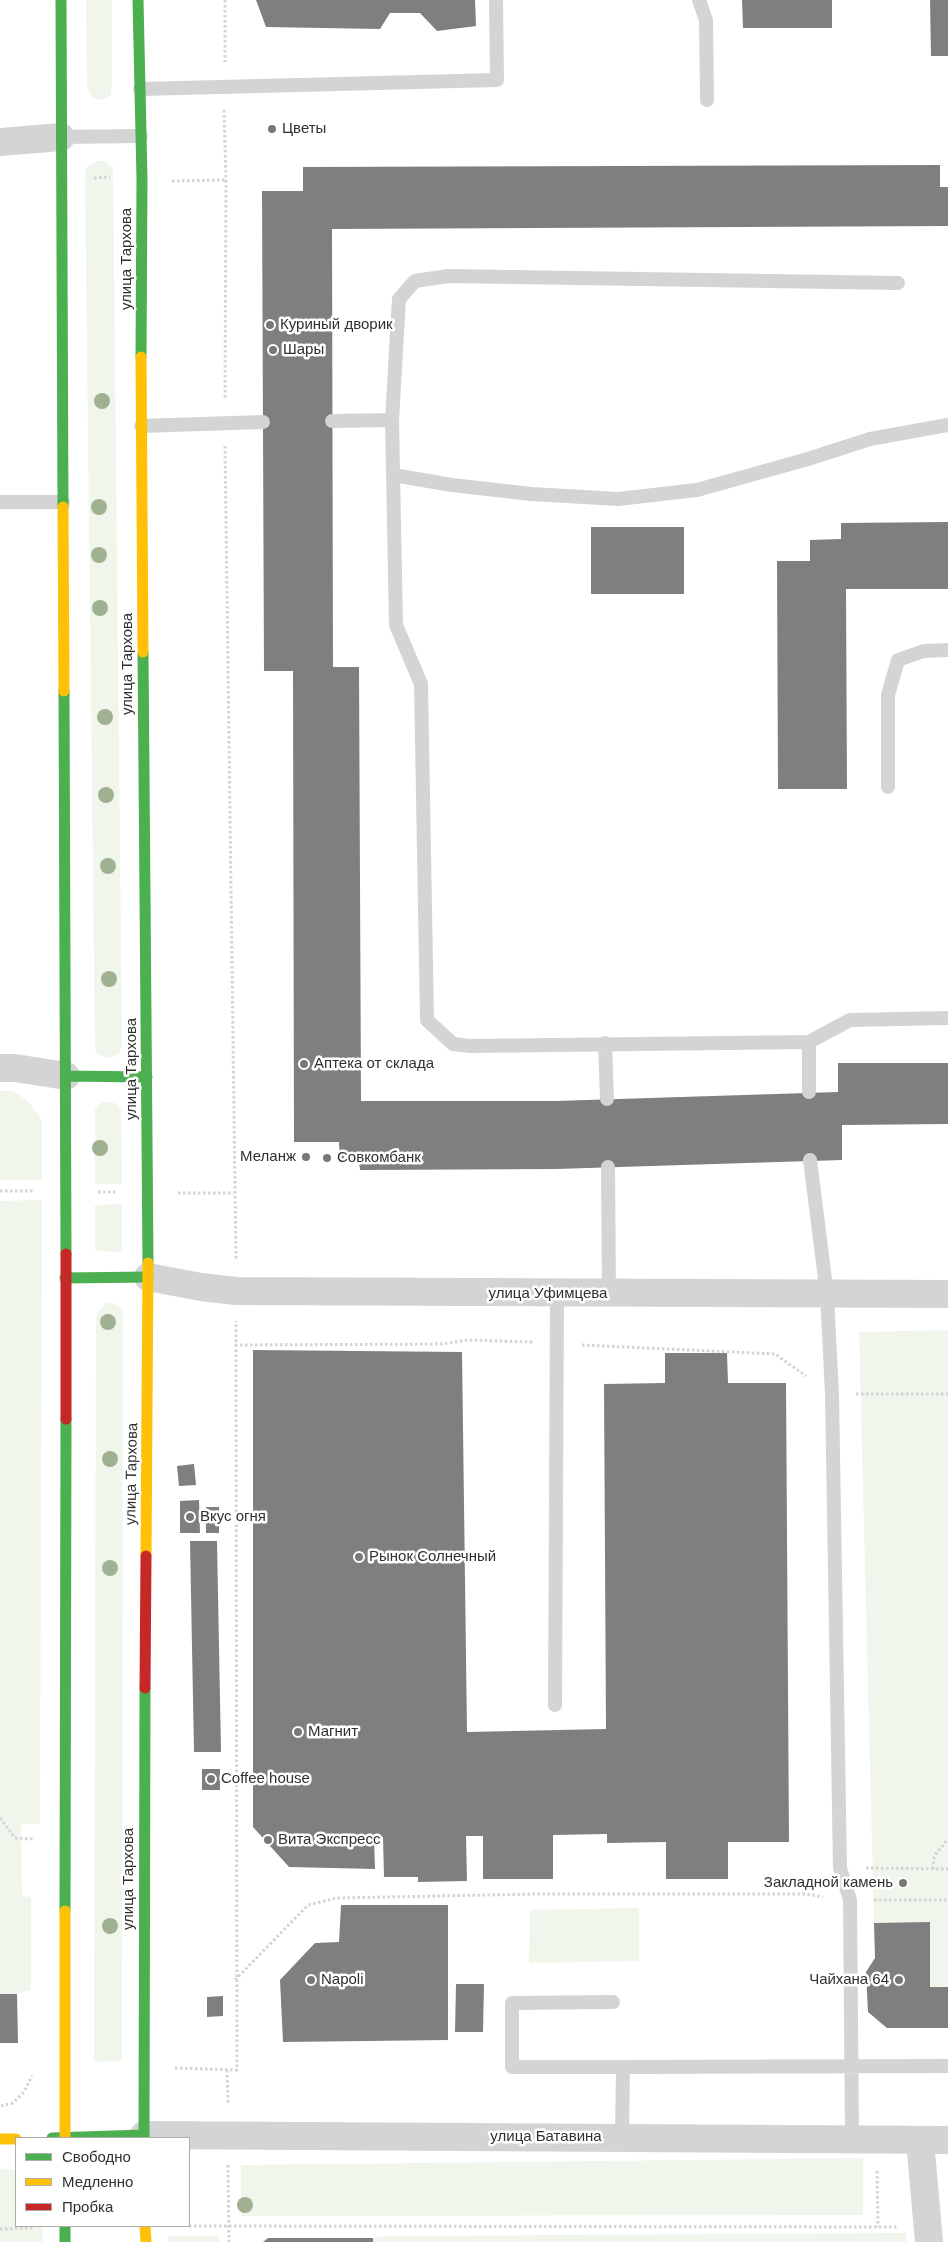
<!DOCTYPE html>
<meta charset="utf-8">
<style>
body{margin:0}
#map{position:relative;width:948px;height:2242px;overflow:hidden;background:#fff;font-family:Helvetica,sans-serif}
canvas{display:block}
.legend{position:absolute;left:15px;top:2137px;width:175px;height:90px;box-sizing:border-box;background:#fff;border:1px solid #acacac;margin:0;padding:6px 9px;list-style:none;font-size:15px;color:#303030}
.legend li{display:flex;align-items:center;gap:10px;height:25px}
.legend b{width:25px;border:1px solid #acacac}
</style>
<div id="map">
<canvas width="948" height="2242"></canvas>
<ul class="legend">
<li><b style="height:6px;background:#4caf50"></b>Свободно</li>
<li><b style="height:6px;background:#ffc107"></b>Медленно</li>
<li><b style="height:6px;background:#c62828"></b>Пробка</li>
</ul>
</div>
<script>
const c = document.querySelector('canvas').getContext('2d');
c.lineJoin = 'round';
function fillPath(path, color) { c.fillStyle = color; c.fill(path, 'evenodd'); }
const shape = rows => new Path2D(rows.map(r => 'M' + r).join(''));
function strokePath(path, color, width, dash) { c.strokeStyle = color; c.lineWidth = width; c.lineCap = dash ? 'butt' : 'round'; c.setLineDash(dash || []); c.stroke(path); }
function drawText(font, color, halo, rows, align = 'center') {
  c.font = font + ' Helvetica,sans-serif'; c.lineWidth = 5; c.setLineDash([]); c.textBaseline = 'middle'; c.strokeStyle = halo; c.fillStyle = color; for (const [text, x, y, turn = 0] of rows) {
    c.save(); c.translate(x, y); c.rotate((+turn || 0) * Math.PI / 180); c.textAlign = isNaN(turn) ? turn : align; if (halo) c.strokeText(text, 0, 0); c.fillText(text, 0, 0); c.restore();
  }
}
fillPath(shape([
 [86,0,112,0,112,86,110,96,101,100,93,98,87,88],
 [97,161,105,161,113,167,122,1046,120,1052,114,1057,106,1058,98,1054,95,1050,85,173,87,167],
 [0,1091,13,1091,28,1101,42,1120,42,1180,0,1180],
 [107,1102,115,1103,121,1109,122,1184,95,1184,95,1109,101,1103],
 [42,1200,40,1824,21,1824,22,1896,31,1897,31,1990,17,1994,0,1994,0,1201],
 [122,1204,122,1249,119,1252,100,1251,95,1249,95,1205],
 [106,1303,113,1303,119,1307,123,1313,123,1321,122,2061,94,2062,96,1321,97,1313],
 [948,1330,948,1987,930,1987,930,1923,874,1923,859,1332],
 [639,1908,639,1961,529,1963,530,1910],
 [863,2158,863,2215,241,2216,241,2165],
 [0,2169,16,2170,16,2226,43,2226,42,2242,0,2242],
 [906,2233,906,2242,373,2242,373,2238,384,2236],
 [168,2236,219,2236,219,2242,169,2242]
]), '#f1f6ec');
fillPath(shape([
 [256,0,475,0,476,26,437,31,420,13,390,13,380,29,266,27],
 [742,0,832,0,832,28,743,28],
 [930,0,948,0,948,56,931,56],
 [940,165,940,187,948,187,948,226,332,229,333,667,359,667,361,1101,556,1101,838,1092,838,1063,948,1063,948,1124,842,1125,842,1160,556,1169,360,1170,359,1161,340,1161,339,1142,294,1142,293,671,264,671,262,191,303,191,303,167],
 [948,522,948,589,846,589,847,789,778,789,777,561,810,561,810,540,841,539,841,523],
 [591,527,684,527,684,594,591,594],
 [253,1350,462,1352,467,1732,606,1729,604,1384,665,1383,665,1353,727,1353,728,1383,786,1383,789,1842,728,1842,728,1879,666,1879,666,1842,607,1843,607,1834,553,1835,553,1879,483,1879,483,1836,466,1836,467,1881,418,1882,418,1877,384,1877,383,1837,374,1837,375,1869,289,1867,253,1827],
 [194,1464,196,1485,179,1486,177,1466],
 [199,1500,200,1533,180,1533,180,1501],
 [206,1507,219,1507,219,1533,206,1533],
 [190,1541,217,1541,221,1752,194,1752],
 [202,1769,220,1769,220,1790,202,1790],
 [341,1905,448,1905,448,2040,283,2042,280,1980,315,1943,339,1942],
 [930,1922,930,1987,948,1987,948,2028,887,2028,868,2012,866,1972,875,1958,874,1923],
 [456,1984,484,1984,483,2032,455,2032],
 [0,1994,17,1994,18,2043,0,2043],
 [223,1996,223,2016,207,2017,207,1997],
 [268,2238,373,2238,373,2242,263,2242]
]), '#7f7f7f');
strokePath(shape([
 [225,0,225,62],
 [224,110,226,180,225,399],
 [94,178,110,177],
 [172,181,226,180],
 [225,446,236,1260],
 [0,1191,35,1191],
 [98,1192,117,1192],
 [178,1193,234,1193],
 [235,1345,442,1344,468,1340,533,1342],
 [582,1345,775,1354,806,1376],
 [856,1394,948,1394],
 [0,1818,15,1838,34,1839],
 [866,1868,948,1869],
 [933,1869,934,1856,948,1839],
 [874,1900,948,1900],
 [235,1980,308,1905,337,1898,538,1894,806,1894,823,1897],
 [175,2068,237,2070,236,1321],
 [227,2070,228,2104],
 [1,2106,13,2103,24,2092,32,2076],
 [228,2165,229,2242],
 [877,2171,878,2227],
 [189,2226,897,2227],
 [0,2229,34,2228]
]), '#d4d4d4', 3, [2.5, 2.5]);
strokePath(shape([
 [699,0,706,20,707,100],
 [140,89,497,80,496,0],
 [61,137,141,136],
 [332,421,392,420],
 [141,426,263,422],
 [393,475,452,485,531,494,618,499,697,490,808,459,870,439,948,425],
 [0,502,63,502],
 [888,787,888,695,898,660,924,651,948,650],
 [809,1042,470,1046,453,1044,427,1020,421,684,396,625,392,420,399,299,415,281,448,276,898,283],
 [605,1043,607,1099],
 [809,1092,809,1042,850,1020,948,1018],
 [810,1160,827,1295,832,1394,840,1868,850,1900,852,2139],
 [608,1167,609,1294],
 [555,1705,557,1294],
 [613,2002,512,2003,512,2067,623,2067],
 [622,2137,623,2067,948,2066]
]), '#d4d4d4', 14);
strokePath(shape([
 [0,142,61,137],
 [0,1068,15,1068,66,1076],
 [148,1277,201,1287,236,1291,948,1294],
 [144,2135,948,2140],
 [920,2140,929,2242]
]), '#d4d4d4', 28);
strokePath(shape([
 [61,0,63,507],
 [138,0,142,179,141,357],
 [143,652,148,1263],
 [64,691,66,1254],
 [66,1076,147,1077],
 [65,1278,148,1277],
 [65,1911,66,1419],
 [52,2138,144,2135],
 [144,2138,145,1688],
 [65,2226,65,2242]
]), '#4caf50', 11);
strokePath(shape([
 [141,357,143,652],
 [63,507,64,691],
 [146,1556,148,1263],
 [65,2138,65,1911],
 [0,2139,16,2139],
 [145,2226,146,2242]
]), '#ffc107', 11);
strokePath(shape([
 [66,1419,66,1254],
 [145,1688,146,1556]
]), '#c62828', 11);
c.fillStyle = '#a0b192';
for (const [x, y] of [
 [102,401],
 [99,507],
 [99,555],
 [100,608],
 [105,717],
 [106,795],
 [108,866],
 [109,979],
 [100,1148],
 [108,1322],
 [110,1459],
 [110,1568],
 [110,1926],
 [245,2205]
]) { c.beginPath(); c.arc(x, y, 8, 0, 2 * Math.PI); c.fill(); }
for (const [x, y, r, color] of [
 [272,129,5,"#787878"],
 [270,325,5,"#787878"],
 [273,350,5,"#787878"],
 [304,1064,5,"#787878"],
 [306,1157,5,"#787878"],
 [327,1158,5,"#787878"],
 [190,1517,5,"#787878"],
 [359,1557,5,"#787878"],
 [298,1732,5,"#787878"],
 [211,1779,5,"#787878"],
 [268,1840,5,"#787878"],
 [903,1883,5,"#787878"],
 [311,1980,5,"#787878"],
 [899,1980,5,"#787878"]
]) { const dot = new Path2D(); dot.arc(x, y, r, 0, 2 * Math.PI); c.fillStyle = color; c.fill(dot); strokePath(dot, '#fff', 2); }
drawText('15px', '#303030', '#fff', [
 ["Цветы",282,129],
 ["Куриный дворик",280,325],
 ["Шары",283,350],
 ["Аптека от склада",314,1064],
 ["Меланж",296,1157,"right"],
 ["Совкомбанк",337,1158],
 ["Вкус огня",200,1517],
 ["Рынок Солнечный",369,1557],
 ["Магнит",308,1732],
 ["Coffee house",221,1779],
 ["Вита Экспресс",278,1840],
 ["Закладной камень",893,1883,"right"],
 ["Napoli",321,1980],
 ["Чайхана 64",889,1980,"right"]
], 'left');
drawText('15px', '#303030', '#fff', [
 ["улица Тархова",127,259,-90],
 ["улица Тархова",128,664,-90],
 ["улица Тархова",132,1069,-90],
 ["улица Уфимцева",548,1294],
 ["улица Тархова",132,1474,-89],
 ["улица Тархова",129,1879,-90],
 ["улица Батавина",546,2137]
]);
</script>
